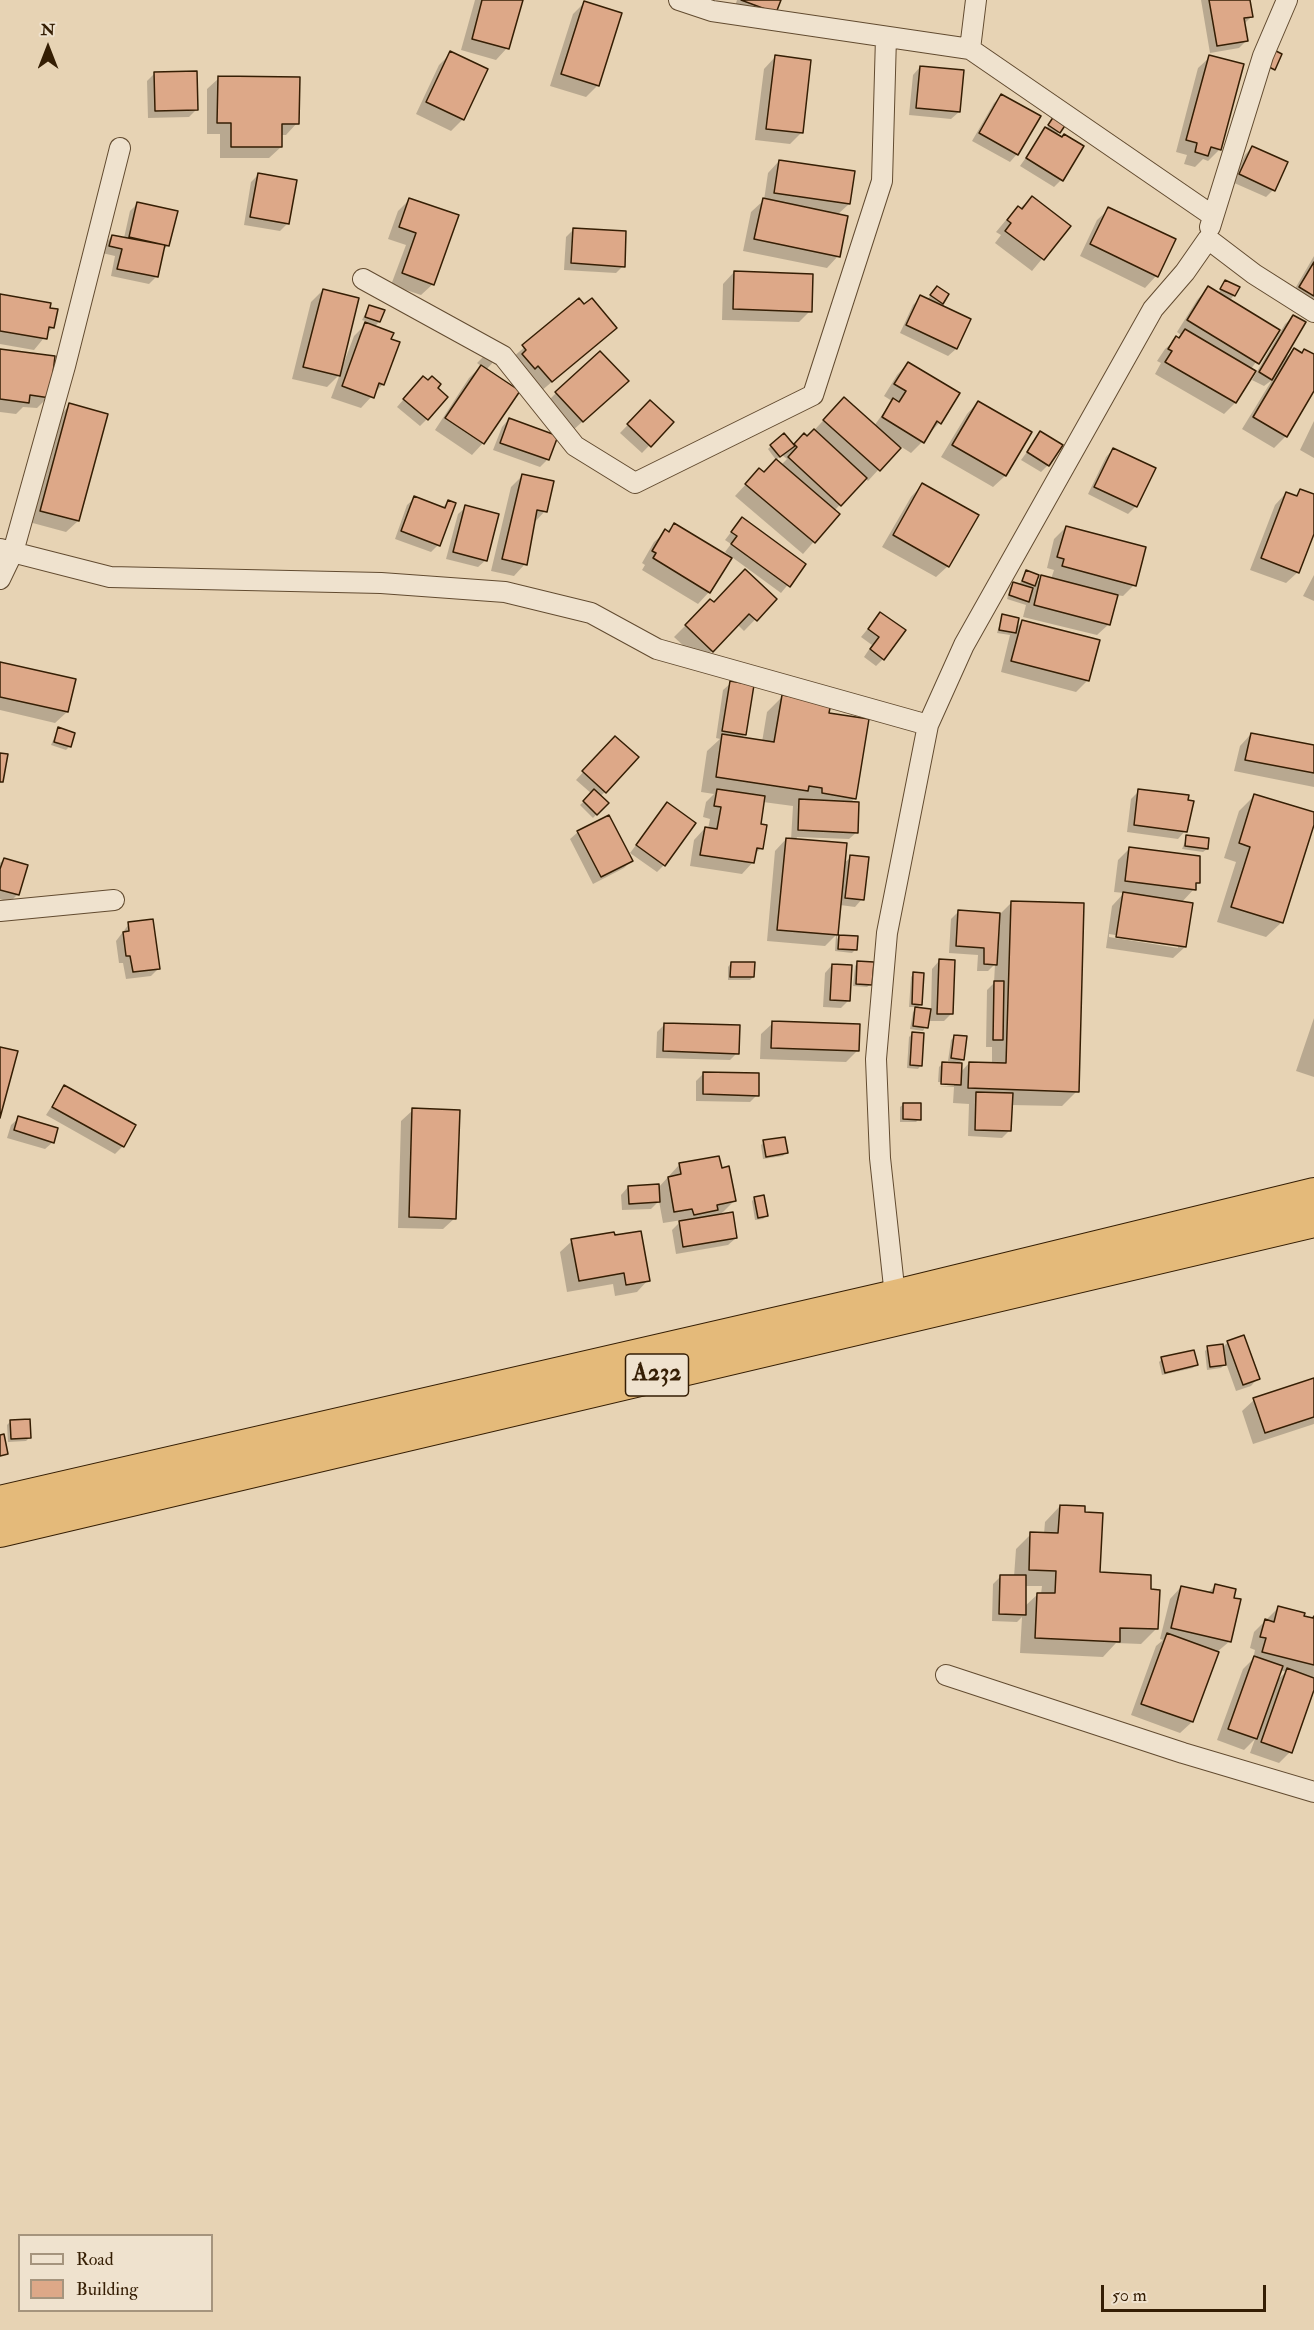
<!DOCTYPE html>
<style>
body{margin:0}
#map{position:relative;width:1314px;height:2330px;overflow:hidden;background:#e7d3b4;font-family:"IM FELL Double Pica",serif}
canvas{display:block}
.legend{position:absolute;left:18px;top:2234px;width:195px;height:78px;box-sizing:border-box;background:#efe2ce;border:2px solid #a5947d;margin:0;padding:8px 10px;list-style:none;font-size:18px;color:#351e04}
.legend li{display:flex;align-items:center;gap:12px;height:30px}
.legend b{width:30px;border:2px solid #a5947d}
.north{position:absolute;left:18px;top:18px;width:60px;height:60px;-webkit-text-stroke:4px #efe2ce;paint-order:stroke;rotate:0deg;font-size:16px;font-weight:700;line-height:24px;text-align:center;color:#351e04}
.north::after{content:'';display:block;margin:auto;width:21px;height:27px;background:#351e04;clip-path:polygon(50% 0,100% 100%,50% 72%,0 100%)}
.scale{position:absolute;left:1101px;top:2285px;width:165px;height:27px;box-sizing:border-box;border:3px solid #351e04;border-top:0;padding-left:8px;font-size:18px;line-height:21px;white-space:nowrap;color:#351e04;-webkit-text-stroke:4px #efe2ce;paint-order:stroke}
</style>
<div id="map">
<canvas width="1314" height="2330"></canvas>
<ul class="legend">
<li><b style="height:8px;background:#efe2ce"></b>Road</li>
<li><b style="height:16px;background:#dda888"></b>Building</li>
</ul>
<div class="north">N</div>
<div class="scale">50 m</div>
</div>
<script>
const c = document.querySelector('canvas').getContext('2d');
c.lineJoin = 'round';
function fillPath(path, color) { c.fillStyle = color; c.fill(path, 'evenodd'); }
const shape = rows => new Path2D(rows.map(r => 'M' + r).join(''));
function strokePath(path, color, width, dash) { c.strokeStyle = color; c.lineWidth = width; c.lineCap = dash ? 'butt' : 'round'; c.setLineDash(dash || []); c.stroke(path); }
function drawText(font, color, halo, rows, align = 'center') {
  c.font = font + ' "IM FELL Double Pica",serif'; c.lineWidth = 4.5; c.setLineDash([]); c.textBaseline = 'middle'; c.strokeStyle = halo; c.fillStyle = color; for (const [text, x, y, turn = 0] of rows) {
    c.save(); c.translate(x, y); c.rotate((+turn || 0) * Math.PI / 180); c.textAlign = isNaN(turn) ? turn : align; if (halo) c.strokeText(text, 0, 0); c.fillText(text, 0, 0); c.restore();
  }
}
fillPath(shape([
 [475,0,521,0,507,48,496,60,461,50],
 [737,0,779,0,775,12,734,9],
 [1201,0,1249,0,1252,16,1244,24,1246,41,1239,48,1210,53],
 [585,2,598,85,586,97,550,86,573,14],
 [451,53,463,119,451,131,416,114,439,65],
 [775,57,801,133,790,144,755,140,764,69],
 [1210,57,1220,149,1208,161,1203,159,1195,167,1184,164,1187,155,1176,152,1198,68],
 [920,67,959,112,951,119,909,115,913,75],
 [155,73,197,109,189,117,148,118,147,81],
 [219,78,297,123,286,135,281,135,281,147,269,158,220,158,220,134,207,134,207,89],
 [1001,96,1017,154,1010,162,972,141,994,103],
 [1053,119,1059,132,1056,135,1061,180,1054,187,1020,166],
 [1252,147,1273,190,1266,197,1232,182,1245,155],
 [779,161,849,204,837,215,838,256,827,268,743,251,751,212,764,200,768,173],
 [258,175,288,223,280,231,244,225,251,182],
 [1032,198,1069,226,1032,271,995,243,1001,235,996,232,1006,220],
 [410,199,433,284,421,295,391,285,406,245,388,239,398,211],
 [138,203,168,245,162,251,157,276,149,284,111,276,115,256,102,253,105,244,112,236,124,238,130,211],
 [1109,209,1156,276,1145,288,1080,256,1097,220],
 [574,229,623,266,616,273,564,270,566,237],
 [1314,256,1314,314,1289,299],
 [734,272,810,311,799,322,722,320,723,284],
 [1225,282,1234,295,1231,299,1223,297,1278,331,1251,369,1235,403,1224,414,1155,374,1161,363,1157,361,1165,349,1181,335,1177,332,1197,300,1208,288,1218,294],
 [323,290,341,365,343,365,354,336,368,322,362,320,369,306,379,322,374,327,383,384,361,408,331,398,340,374,327,387,292,379,311,302],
 [934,291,942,303,939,306,969,320,956,349,948,356,900,333,913,305,921,297,927,300],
 [0,296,53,327,34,350,0,344],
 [579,300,615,328,540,392,512,358],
 [1293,317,1282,361,1294,350,1314,356,1314,388,1286,436,1274,448,1242,429,1272,380,1264,386,1252,380,1285,324],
 [0,350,48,397,37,408,23,407,16,414,0,412],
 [488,352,496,359,486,370,483,443,472,455,435,430,469,378,481,366,477,363],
 [908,363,958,394,939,423,922,442,911,453,900,446,868,481,865,478,834,511,838,514,803,554,735,496,759,470,763,474,781,465,787,459,782,455,776,460,768,449,771,446,784,435,793,446,804,436,807,438,833,410,874,426,892,401,884,396,897,375],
 [428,382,427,419,420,426,397,407,416,385],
 [615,392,571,432,545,404,556,393],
 [650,402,672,422,642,453,620,433],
 [978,402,1030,432,1005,476,993,487,941,457,967,414],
 [70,405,78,521,66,532,29,522,58,417],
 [509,419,556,436,547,460,540,467,493,450,502,427],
 [1314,421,1314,458,1300,450],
 [1041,433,1048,465,1041,472,1021,460],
 [1113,449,1136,506,1128,514,1088,494,1106,457],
 [523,475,545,511,534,523,525,564,514,576,491,571,511,487],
 [922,485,948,566,936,577,882,547,911,497],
 [1301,491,1314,496,1314,530,1298,572,1286,583,1250,570,1275,505,1286,493,1295,496],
 [415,498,442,508,448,502,438,545,431,552,395,539,407,505],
 [466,507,486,560,478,567,446,559,458,514],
 [674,525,709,592,698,604,642,570,645,565,642,563,654,542],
 [735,527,804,565,781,593,725,552,731,544,725,540],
 [1066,527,1134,585,1123,596,1116,595,1109,624,1097,635,1023,617,1026,605,1007,599,1010,587,1014,584,1019,585,1026,572,1037,575,1033,586,1042,577,1051,579,1054,570,1047,568,1054,539],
 [1314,575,1314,601,1303,596],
 [775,599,744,631,737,624,701,662,674,637,710,601,714,604],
 [880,614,883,659,876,666,864,657,872,645,861,637],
 [1002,616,1015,629,1022,622,1088,680,1076,692,1001,672,1010,635,997,633],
 [0,663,74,680,67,712,55,723,0,710],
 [731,683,745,734,740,739,762,742,767,712,782,697,828,714,855,798,850,803,857,832,849,839,797,837,796,840,843,864,851,857,862,899,855,907,840,905,837,939,839,936,856,949,852,953,835,951,836,935,825,946,767,941,775,851,786,839,791,840,793,806,763,802,759,825,761,848,754,855,753,862,742,874,690,866,694,840,705,828,708,829,710,819,703,817,706,802,714,794,701,792,707,751,720,739,716,738,723,690],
 [58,729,70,746,66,750,51,745],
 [1251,734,1314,746,1314,787,1234,771,1240,746],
 [608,745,637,757,600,797,607,803,593,818,580,805,592,794,576,780],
 [1139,791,1185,831,1178,839,1127,832,1131,799],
 [1254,796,1314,814,1282,922,1266,937,1217,922,1236,862,1224,858,1239,811],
 [667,804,664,865,657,872,630,853],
 [578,832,631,861,624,868,593,884,570,839],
 [1187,837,1207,849,1203,852,1182,849],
 [1129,849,1194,889,1181,903,1185,947,1173,958,1106,948,1112,906,1124,893,1114,892,1118,860],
 [1109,934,1178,945,1178,948,1109,937],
 [4,859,18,894,10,902,0,899,0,863],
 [1011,903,1077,1091,1062,1106,1011,1105,1010,1130,1002,1138,968,1136,969,1104,953,1103,954,1087,938,1087,954,1086,954,1083,938,1082,939,1067,942,1064,960,1073,969,1063,992,1064,992,1047,986,1047,987,990,994,983,995,964,988,971,977,971,978,955,949,953,951,919,959,911,1000,914],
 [129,924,159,968,151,976,126,979,123,963,119,963,116,941],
 [939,961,951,1014,944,1021,928,1021,923,1031,910,1029,913,1012,918,1007,909,1007,911,977,914,973,921,1004,916,1009,931,1011,932,969],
 [858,962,871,984,867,987,853,986,855,966],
 [731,963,753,977,750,980,728,980,728,967],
 [832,965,849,1000,841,1008,823,1007,825,973],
 [1314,1018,1314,1077,1296,1071],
 [773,1023,858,1050,846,1062,760,1059,761,1034],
 [665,1024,737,1053,730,1060,656,1058,657,1032],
 [912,1034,921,1065,918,1069,907,1068,909,1037],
 [955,1036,963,1059,959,1063,948,1061,951,1040],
 [704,1073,757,1095,750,1102,696,1101,696,1081],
 [64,1087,123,1146,115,1154,46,1115],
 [904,1104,919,1119,916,1122,900,1122,900,1107],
 [413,1110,455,1218,443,1229,398,1228,401,1121],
 [19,1118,53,1142,45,1149,7,1138,11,1125],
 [764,1142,786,1152,783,1156,763,1159,761,1145],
 [718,1158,734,1201,719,1216,736,1238,728,1245,676,1254,672,1230,682,1220,663,1223,659,1201,651,1209,622,1210,621,1195,628,1187,658,1188,679,1165],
 [755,1198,767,1215,763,1219,755,1220,752,1201],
 [614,1237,648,1280,637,1292,615,1296,613,1284,567,1292,560,1252,572,1241],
 [1228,1342,1258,1378,1251,1386,1236,1391,1226,1363,1221,1368,1207,1370,1205,1351,1208,1348,1222,1348],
 [1162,1359,1196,1364,1193,1368,1162,1375,1159,1362],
 [1314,1380,1314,1424,1253,1444,1242,1411,1254,1400],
 [11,1421,29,1438,26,1441,8,1442,7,1425],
 [1060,1506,1084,1513,1098,1574,1149,1591,1156,1629,1141,1644,1116,1643,1103,1657,1020,1653,1022,1617,1017,1622,992,1621,993,1584,1000,1577,1014,1577,1016,1549,1031,1534,1044,1534,1045,1522],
 [1025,1586,1042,1586,1041,1594,1038,1594,1024,1607],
 [1216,1585,1230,1641,1217,1652,1192,1722,1180,1733,1131,1715,1156,1646,1163,1640,1160,1639,1170,1599,1181,1587,1208,1593],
 [1279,1607,1310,1619,1314,1615,1314,1685,1290,1752,1279,1763,1250,1753,1255,1739,1244,1750,1217,1740,1243,1669,1253,1659,1255,1650,1250,1648,1254,1632],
 [1280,1670,1286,1672,1276,1681]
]), '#0003');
const building = shape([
 [482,0,523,0,509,49,472,39,482,0],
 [741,0,781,0,776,13,741,0],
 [1209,0,1250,0,1253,17,1244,18,1248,41,1217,46,1209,0],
 [584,1,622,13,599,86,561,74,584,1],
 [1272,49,1282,54,1275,70,1265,65,1272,49],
 [450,51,488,69,464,120,426,102,450,51],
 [775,55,811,60,803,133,766,129,775,55],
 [1209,55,1244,64,1221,150,1211,147,1208,156,1195,152,1197,143,1186,140,1209,55],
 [920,66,964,70,960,112,916,108,920,66],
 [197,71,198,110,155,111,154,72,197,71],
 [218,76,300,77,299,124,282,124,282,147,231,147,231,123,217,123,218,76],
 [1001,94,1041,116,1018,155,979,133,1001,94],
 [1056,113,1068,121,1060,133,1048,125,1056,113],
 [1045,127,1062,137,1064,134,1084,146,1063,181,1026,158,1045,127],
 [1252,146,1288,162,1275,191,1239,174,1252,146],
 [779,160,855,171,850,204,774,193,779,160],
 [258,173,297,180,289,224,250,217,258,173],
 [1032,196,1071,226,1044,260,1005,231,1011,223,1007,220,1018,206,1022,209,1032,196],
 [409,198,459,215,434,285,402,273,416,233,399,227,409,198],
 [763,198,848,216,840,257,754,239,763,198],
 [137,202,178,211,169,246,129,237,137,202],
 [1108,207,1176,239,1158,277,1090,244,1108,207],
 [573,228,626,231,625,267,571,263,573,228],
 [112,235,165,245,158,277,117,269,122,249,109,246,112,235],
 [1314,262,1314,296,1299,287,1314,262],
 [734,271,813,274,812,312,733,309,734,271],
 [1225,280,1240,287,1235,296,1220,289,1225,280],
 [937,286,949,294,943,304,930,295,937,286],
 [1208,286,1280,330,1259,364,1187,320,1208,286],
 [323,289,359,298,340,376,303,367,323,289],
 [0,294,51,303,50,308,58,309,54,328,49,327,47,339,0,331,0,294],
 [920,295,971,319,957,349,906,325,920,295],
 [579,298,584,304,592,298,617,328,552,382,538,366,535,369,522,354,526,350,522,345,579,298],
 [369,305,385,310,380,322,365,317,369,305],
 [1293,315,1306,322,1272,380,1259,372,1293,315],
 [365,322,394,333,391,339,400,342,384,385,379,383,374,398,342,386,365,322],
 [1185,329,1256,371,1236,403,1165,362,1172,351,1168,349,1176,336,1179,338,1185,329],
 [1294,348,1302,353,1304,349,1314,354,1314,391,1287,437,1253,417,1294,348],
 [0,349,55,356,50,398,30,395,29,403,0,399,0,349],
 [600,351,629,381,583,422,555,392,600,351],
 [908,362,960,393,941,424,937,421,924,443,882,417,893,398,899,402,906,391,894,384,908,362],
 [481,365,520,391,484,444,445,418,481,365],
 [423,376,428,380,432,376,441,384,438,388,448,397,428,420,403,399,423,376],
 [844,397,901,448,880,471,823,420,844,397],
 [650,400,674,422,651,447,627,424,650,400],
 [978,401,1032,432,1006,476,952,445,978,401],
 [69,403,108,414,79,521,40,511,69,403],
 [509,418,558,436,549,460,500,443,509,418],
 [814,429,867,478,841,506,788,457,797,447,794,444,804,433,807,436,814,429],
 [1040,431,1063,445,1049,466,1027,452,1040,431],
 [784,433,795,446,780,457,770,445,784,433],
 [1113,448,1156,468,1137,507,1094,487,1113,448],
 [776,459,840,514,815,543,745,484,759,468,764,472,776,459],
 [522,474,554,481,547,512,537,510,527,565,502,559,522,474],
 [922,483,979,515,949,567,893,535,922,483],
 [1300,489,1314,494,1314,534,1299,573,1261,558,1286,492,1297,496,1300,489],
 [414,496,445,508,448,500,456,503,440,546,401,531,414,496],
 [465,505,499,514,487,561,453,552,465,505],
 [742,517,806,564,790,587,731,544,737,536,731,532,742,517],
 [674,523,732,558,710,593,653,558,656,553,652,551,665,529,669,532,674,523],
 [1066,526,1146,547,1136,586,1062,566,1064,559,1057,557,1066,526],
 [745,569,777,599,757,621,749,614,713,652,685,625,710,599,714,602,745,569],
 [1026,570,1039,575,1035,586,1022,581,1026,570],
 [1041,575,1118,595,1110,625,1034,605,1041,575],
 [1013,582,1033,588,1029,602,1009,595,1013,582],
 [880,612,906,630,884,660,870,649,879,637,868,629,880,612],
 [1002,614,1019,618,1016,633,999,630,1002,614],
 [1022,620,1100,640,1089,681,1011,661,1022,620],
 [0,662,76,679,68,712,0,697,0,662],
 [730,681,754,685,746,735,722,731,730,681],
 [782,695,831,703,829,713,869,719,856,799,822,793,822,788,809,786,808,791,716,777,722,734,774,742,782,695],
 [58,727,75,733,71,747,54,742,58,727],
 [1251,733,1314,745,1314,773,1245,760,1251,733],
 [615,736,639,757,606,793,582,771,615,736],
 [0,753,8,754,3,782,0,782,0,753],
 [594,789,609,803,597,815,583,801,594,789],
 [717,789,765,796,761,824,767,825,763,849,757,848,754,863,700,855,705,827,717,829,721,807,714,806,717,789],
 [1138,789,1189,795,1188,800,1194,801,1187,832,1134,825,1138,789],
 [1254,794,1314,812,1314,825,1283,923,1231,907,1250,847,1239,843,1254,794],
 [799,799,859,802,858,833,798,830,799,799],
 [667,802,696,823,665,866,636,845,667,802],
 [609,815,633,861,601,877,577,831,609,815],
 [1186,835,1209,838,1208,849,1185,846,1186,835],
 [786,838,847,843,838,935,777,930,786,838],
 [1129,847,1200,856,1200,883,1196,883,1196,890,1125,881,1129,847],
 [850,855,869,857,864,900,845,898,850,855],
 [4,858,28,865,19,895,0,890,0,869,4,858],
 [1123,892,1193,903,1186,947,1116,937,1123,892],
 [1011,901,1084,903,1079,1092,968,1088,969,1062,1006,1063,1011,901],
 [958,910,1000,913,997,965,984,964,984,948,956,946,958,910],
 [153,919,160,969,133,972,130,956,126,956,123,932,129,931,128,922,153,919],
 [839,935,858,936,857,950,838,949,839,935],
 [939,959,955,960,953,1014,937,1014,939,959],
 [857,961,874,962,872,985,856,984,857,961],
 [731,962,755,962,754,977,730,977,731,962],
 [832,964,852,965,850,1001,830,1000,832,964],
 [913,972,924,973,922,1005,912,1004,913,972],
 [994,981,1004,981,1003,1040,993,1040,994,981],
 [915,1007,931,1009,928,1028,913,1026,915,1007],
 [772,1021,860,1024,859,1051,771,1048,772,1021],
 [664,1023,740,1025,739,1054,663,1051,664,1023],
 [912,1032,924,1033,922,1066,910,1065,912,1032],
 [954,1035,967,1036,964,1060,951,1058,954,1035],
 [0,1047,18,1051,0,1118,0,1047],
 [942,1062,962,1063,961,1085,941,1084,942,1062],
 [703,1072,759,1073,759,1096,703,1094,703,1072],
 [64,1085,136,1125,124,1147,52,1107,64,1085],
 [976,1092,1013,1093,1011,1131,975,1130,976,1092],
 [903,1103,921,1103,921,1120,903,1119,903,1103],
 [412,1108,460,1110,456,1219,409,1217,412,1108],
 [18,1116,58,1128,54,1143,14,1130,18,1116],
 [785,1137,788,1153,766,1157,763,1140,785,1137],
 [719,1156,722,1168,729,1166,736,1201,717,1205,718,1210,694,1215,692,1209,674,1212,668,1177,681,1174,679,1163,719,1156],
 [659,1184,660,1202,629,1204,628,1186,659,1184],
 [764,1195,768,1216,758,1218,754,1197,764,1195],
 [733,1212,737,1238,683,1247,679,1221,733,1212],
 [641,1231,650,1281,626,1285,624,1273,579,1281,571,1239,614,1232,615,1235,641,1231],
 [1244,1335,1260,1379,1243,1385,1227,1341,1244,1335],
 [1223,1344,1226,1365,1210,1367,1207,1346,1223,1344],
 [1194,1350,1198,1365,1165,1373,1161,1357,1194,1350],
 [1314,1378,1314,1417,1265,1433,1253,1398,1314,1378],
 [30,1419,31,1438,11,1439,10,1420,30,1419],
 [4,1434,8,1454,0,1456,0,1435,4,1434],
 [1060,1505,1085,1506,1085,1512,1103,1513,1100,1572,1151,1575,1151,1589,1160,1590,1158,1629,1120,1628,1120,1642,1035,1638,1037,1593,1055,1593,1056,1571,1029,1570,1030,1532,1058,1533,1060,1505],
 [1000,1575,1026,1575,1026,1615,999,1614,1000,1575],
 [1215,1584,1236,1589,1234,1598,1241,1599,1231,1642,1171,1628,1181,1586,1213,1593,1215,1584],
 [1278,1606,1305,1613,1304,1616,1313,1618,1314,1616,1314,1665,1262,1652,1266,1638,1260,1637,1265,1619,1274,1622,1278,1606],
 [1167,1633,1219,1652,1193,1722,1141,1704,1167,1633],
 [1254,1656,1283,1666,1257,1739,1228,1729,1254,1656],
 [1287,1668,1314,1678,1314,1690,1292,1753,1261,1742,1287,1668]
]);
fillPath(building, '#dda888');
strokePath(building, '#351e04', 1.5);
const minor = shape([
 [679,0,712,11,970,49,1213,216],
 [970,49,976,0],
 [1210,227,1263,56,1287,0],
 [363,279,503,356,575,446,635,483,813,395,882,181,886,37],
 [0,549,110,577,381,583,505,592,591,613,657,649,928,725],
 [0,579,13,552,65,366,120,148],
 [0,911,114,900],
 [895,1296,880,1158,876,1059,887,933,928,725,964,645,1153,309,1185,272,1208,239,1254,274,1314,312],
 [946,1675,1183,1753,1314,1792]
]);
const trunk = shape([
 [0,1502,895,1296,1314,1194],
 [0,1531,1314,1221]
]);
strokePath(minor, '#624b30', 22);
strokePath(trunk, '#351e04', 34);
strokePath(minor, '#efe2ce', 20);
strokePath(trunk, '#e4ba7a', 32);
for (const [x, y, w] of [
 [657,1375,63]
]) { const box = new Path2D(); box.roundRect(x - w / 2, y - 21, w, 42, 4.5); c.fillStyle = '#efe2ce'; c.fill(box); strokePath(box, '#351e04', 1.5); }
drawText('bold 24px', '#351e04', null, [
 ["A232",657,1375]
]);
</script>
